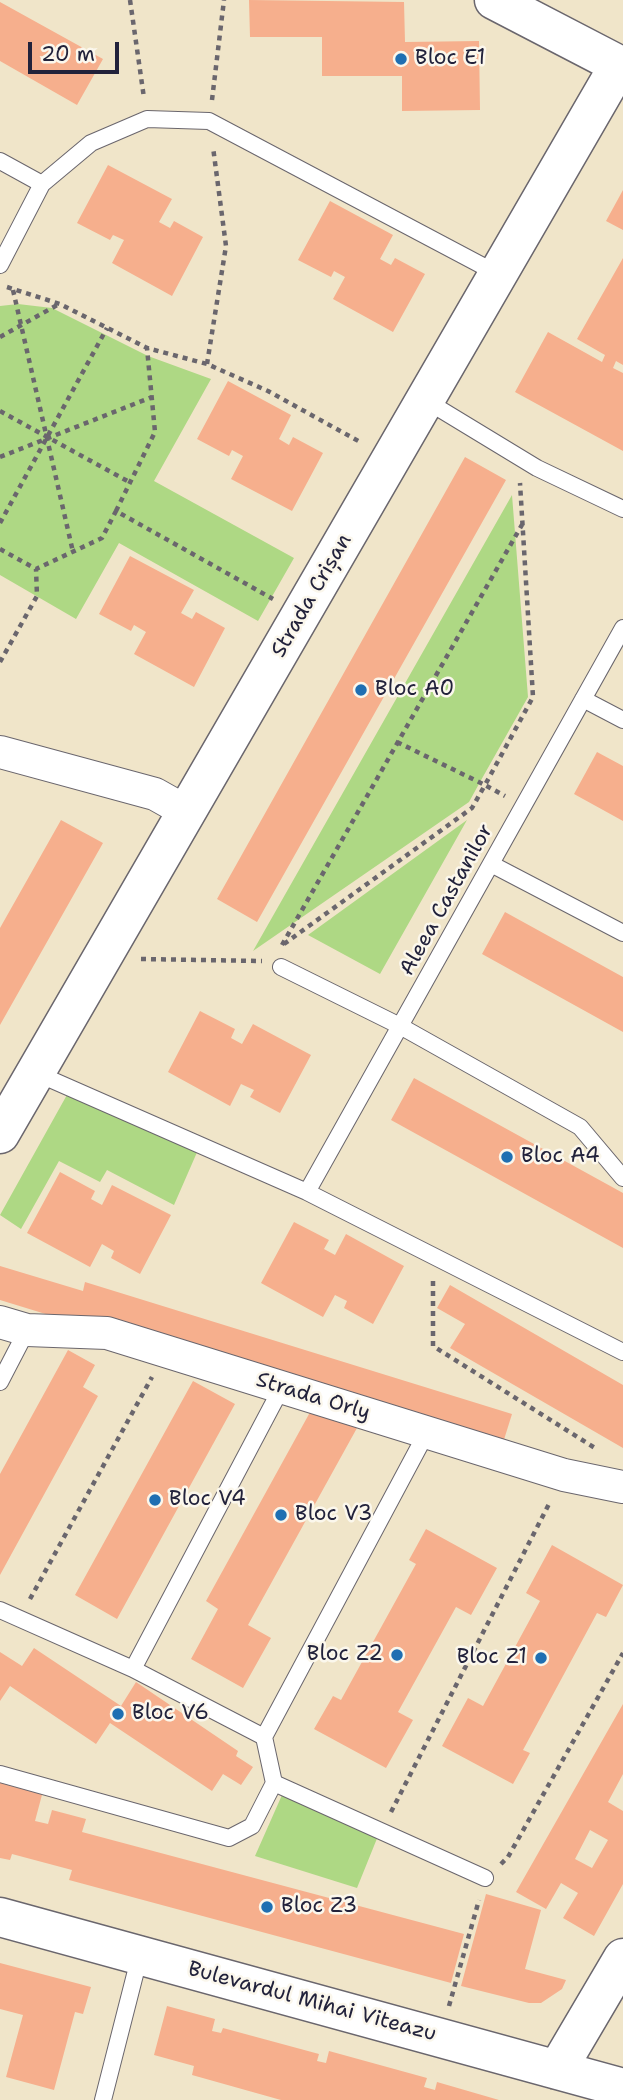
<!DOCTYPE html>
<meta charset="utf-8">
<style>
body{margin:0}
#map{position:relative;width:623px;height:2100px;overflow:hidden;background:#f0e5c9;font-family:"Shantell Sans",sans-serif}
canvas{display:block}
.scale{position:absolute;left:28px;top:42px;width:91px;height:32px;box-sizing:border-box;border:4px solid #22223b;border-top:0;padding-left:9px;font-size:21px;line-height:24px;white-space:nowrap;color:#22223b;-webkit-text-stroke:5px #fbf7ec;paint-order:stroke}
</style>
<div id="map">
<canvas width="623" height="2100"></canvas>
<div class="scale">20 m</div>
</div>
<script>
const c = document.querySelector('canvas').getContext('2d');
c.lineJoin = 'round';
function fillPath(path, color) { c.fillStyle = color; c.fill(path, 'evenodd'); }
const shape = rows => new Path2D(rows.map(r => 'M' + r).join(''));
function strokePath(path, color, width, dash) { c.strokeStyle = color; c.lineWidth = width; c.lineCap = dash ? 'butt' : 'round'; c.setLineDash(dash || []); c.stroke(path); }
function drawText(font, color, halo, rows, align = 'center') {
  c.font = font + ' "Shantell Sans",sans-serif'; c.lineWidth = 5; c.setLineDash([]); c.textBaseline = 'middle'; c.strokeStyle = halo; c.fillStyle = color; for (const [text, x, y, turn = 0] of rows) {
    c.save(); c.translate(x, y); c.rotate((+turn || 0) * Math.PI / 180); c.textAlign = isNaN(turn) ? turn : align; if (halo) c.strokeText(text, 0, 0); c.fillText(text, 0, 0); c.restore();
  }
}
fillPath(shape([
 [18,304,52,308,148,356,211,379,154,481,294,558,258,621,119,543,76,619,0,575,0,306],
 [512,495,528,697,480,782,469,802,253,951],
 [467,820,380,974,308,935],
 [68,1093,198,1150,174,1205,107,1170,100,1182,59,1161,21,1229,0,1215],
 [282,1795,378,1836,357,1888,255,1856]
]), '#aed884');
fillPath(shape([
 [249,0,404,2,405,42,479,41,480,110,402,111,402,76,322,76,322,37,250,37],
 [0,2,103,59,77,105,0,61],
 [108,165,172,199,159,222,170,228,174,221,203,237,172,296,112,263,124,240,113,235,110,240,77,223],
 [623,190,623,230,606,221],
 [330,201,393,235,380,259,391,265,395,258,425,274,393,332,333,299,345,277,334,271,331,277,298,260],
 [623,258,623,365,616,361,613,368,623,373,623,451,515,392,548,332,602,362,605,355,577,339],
 [228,381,291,415,279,439,289,445,293,437,323,453,292,511,231,479,243,456,232,450,229,456,197,439],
 [465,457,506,480,257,922,217,899],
 [130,556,194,590,181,613,192,619,196,612,225,628,194,687,134,654,146,632,134,625,131,631,99,614],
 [597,752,623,766,623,821,574,794],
 [61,820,103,843,0,1025,0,928],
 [505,912,623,977,623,1032,482,954],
 [200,1011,235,1029,231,1038,242,1044,253,1024,311,1055,280,1113,250,1097,254,1090,241,1084,230,1106,168,1072],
 [414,1078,623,1193,623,1248,391,1120],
 [60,1172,95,1191,91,1199,102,1205,112,1185,171,1215,140,1274,111,1258,114,1251,102,1244,90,1267,27,1233],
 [294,1222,329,1240,324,1249,335,1255,346,1234,404,1266,373,1324,344,1308,347,1301,335,1295,323,1317,261,1283],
 [0,1266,83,1291,85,1282,512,1414,502,1446,77,1315,75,1323,0,1300],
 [450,1285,623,1385,623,1448,450,1348,465,1324,437,1308],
 [68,1350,95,1365,83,1387,98,1396,0,1575,0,1474],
 [193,1381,235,1404,117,1619,75,1595],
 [314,1405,357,1428,248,1625,271,1638,243,1688,191,1659,218,1609,206,1601],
 [426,1529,497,1568,471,1615,456,1607,398,1712,413,1720,386,1768,314,1729,333,1696,341,1700,416,1564,409,1560],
 [552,1545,623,1585,606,1617,597,1613,523,1750,530,1753,513,1784,442,1746,468,1698,483,1706,540,1601,526,1593],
 [34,1648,121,1706,136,1682,238,1751,236,1756,253,1767,241,1785,223,1774,212,1791,110,1723,96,1744,10,1686,0,1701,0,1652,22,1666],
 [623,1704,623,1774,608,1802,623,1811,623,1884,594,1936,563,1918,578,1893,561,1883,546,1909,516,1892],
 [590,1830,608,1840,592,1868,575,1859],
 [0,1780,43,1791,35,1821,48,1824,52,1810,86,1819,82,1832,464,1934,451,1983,69,1880,72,1870,12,1854,10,1860,0,1858],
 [486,1894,541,1910,525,1969,566,1980,562,1989,541,2003,529,2003,461,1986],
 [0,1963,91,1987,83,2014,75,2012,54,2090,6,2077,23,2015,0,2009],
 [167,2006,215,2019,212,2031,221,2033,223,2028,319,2054,317,2061,326,2063,329,2051,427,2078,424,2087,435,2090,437,2082,499,2100,281,2100,192,2075,194,2066,154,2055]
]), '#f6af8d');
const lane = shape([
 [0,161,42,184],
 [0,265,42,184,91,143,147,119,209,121,498,274],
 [425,400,537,468,623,509],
 [583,699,623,720],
 [491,864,623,933],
 [281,967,400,1026,580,1127,623,1178],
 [36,1073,307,1192,623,1352],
 [307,1192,623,628],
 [0,1382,27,1330],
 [0,1610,133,1669,264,1737,427,1432],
 [133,1669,282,1387],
 [264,1737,274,1783,485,1878],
 [0,1774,229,1838,252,1826,274,1783],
 [103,2100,140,1955]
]);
const street = shape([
 [0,752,155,794,187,812],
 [0,1322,27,1330,107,1333,564,1475,623,1487]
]);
const secondary = shape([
 [494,0,623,67],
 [0,1134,619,65],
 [0,1917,623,2088],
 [557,2070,623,1958]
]);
strokePath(lane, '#6a666d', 18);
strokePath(street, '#6a666d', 34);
strokePath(secondary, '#6a666d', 41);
strokePath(shape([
 [130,0,144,98],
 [212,100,224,0],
 [7,287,60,304,147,348,207,364,268,391,362,443],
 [13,290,73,552],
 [0,337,59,304],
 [207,364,226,246,213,147],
 [0,411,131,483],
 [0,457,152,397],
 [116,511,155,432,147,348],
 [0,523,107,328],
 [0,549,36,569,102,538,116,511,273,599],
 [0,662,37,596,36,569],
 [397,742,485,785,533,697,520,483],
 [284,944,472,808,485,785,505,796],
 [282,945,523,523],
 [141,959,262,961],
 [433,1281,433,1346,595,1448],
 [30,1599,152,1377],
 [391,1812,550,1502],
 [501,1864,508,1857,623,1653],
 [449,2006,479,1900]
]), '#6a666d', 4.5, [5, 5]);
strokePath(lane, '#fff', 16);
strokePath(street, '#fff', 32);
strokePath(secondary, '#fff', 38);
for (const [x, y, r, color] of [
 [401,59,7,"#1f6fb2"],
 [361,690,7,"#1f6fb2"],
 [507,1157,7,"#1f6fb2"],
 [155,1500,7,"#1f6fb2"],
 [281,1515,7,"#1f6fb2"],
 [397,1655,7,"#1f6fb2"],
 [541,1658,7,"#1f6fb2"],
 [118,1714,7,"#1f6fb2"],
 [267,1907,7,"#1f6fb2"]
]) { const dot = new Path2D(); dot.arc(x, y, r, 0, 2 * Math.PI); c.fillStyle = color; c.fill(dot); strokePath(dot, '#fbf7ec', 2.5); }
drawText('21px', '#22223b', '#fbf7ec', [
 ["Bloc E1",415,59],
 ["Bloc A0",375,690],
 ["Bloc A4",521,1157],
 ["Bloc V4",169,1500],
 ["Bloc V3",295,1515],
 ["Bloc Z2",383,1655,"right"],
 ["Bloc Z1",527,1658,"right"],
 ["Bloc V6",132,1714],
 ["Bloc Z3",281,1907]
], 'left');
drawText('21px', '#22223b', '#fbf7ec', [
 ["Strada Crișan",312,596,-60],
 ["Aleea Castanilor",447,900,-61],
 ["Strada Orly",313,1397,17],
 ["Bulevardul Mihai Viteazu",312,2002,15]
]);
</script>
